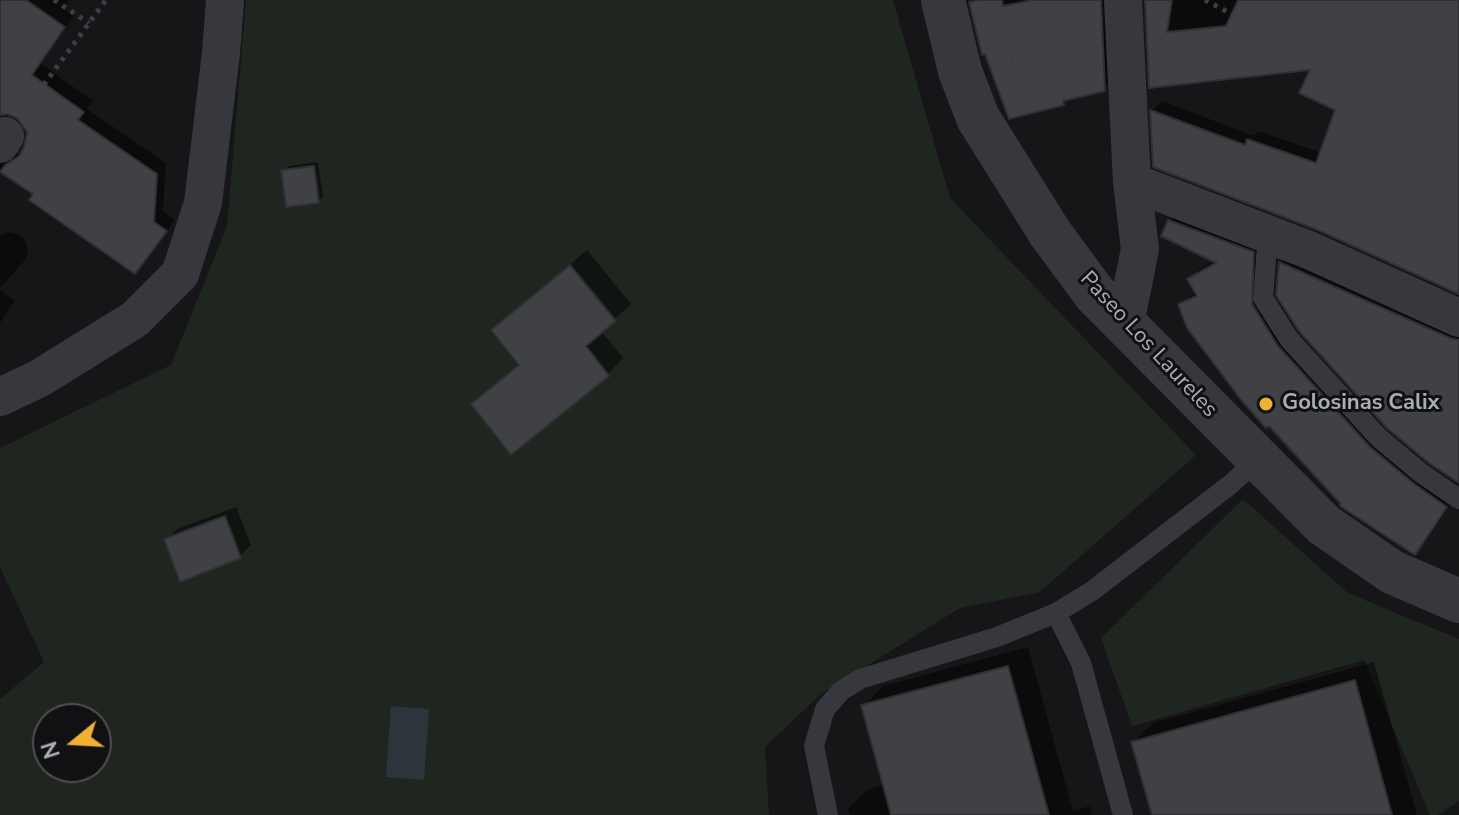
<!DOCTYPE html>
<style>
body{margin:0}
#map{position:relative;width:1459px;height:815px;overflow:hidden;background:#161618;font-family:"Nunito Sans",sans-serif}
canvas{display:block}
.north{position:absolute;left:32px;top:703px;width:80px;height:80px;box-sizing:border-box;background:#111113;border:2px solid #4d4f55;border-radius:50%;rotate:252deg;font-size:22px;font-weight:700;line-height:32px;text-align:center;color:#a8adb8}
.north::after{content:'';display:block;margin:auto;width:28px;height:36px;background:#f2b134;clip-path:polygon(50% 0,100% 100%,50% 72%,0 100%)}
</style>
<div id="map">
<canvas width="1459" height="815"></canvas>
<div class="north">N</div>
</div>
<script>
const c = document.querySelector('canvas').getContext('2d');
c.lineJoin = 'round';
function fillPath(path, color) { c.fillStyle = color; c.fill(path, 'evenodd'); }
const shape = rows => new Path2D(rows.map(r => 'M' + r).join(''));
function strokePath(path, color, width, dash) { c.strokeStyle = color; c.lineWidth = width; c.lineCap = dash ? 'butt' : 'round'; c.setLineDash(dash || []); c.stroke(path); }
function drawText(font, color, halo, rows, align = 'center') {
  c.font = font + ' "Nunito Sans",sans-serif'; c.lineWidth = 6; c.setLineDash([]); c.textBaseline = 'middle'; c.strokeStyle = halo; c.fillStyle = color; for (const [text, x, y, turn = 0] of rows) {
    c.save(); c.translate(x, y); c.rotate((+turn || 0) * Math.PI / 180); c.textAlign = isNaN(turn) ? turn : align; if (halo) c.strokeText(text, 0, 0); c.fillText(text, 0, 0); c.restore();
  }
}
fillPath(shape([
 [246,0,893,0,950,198,1196,455,1040,592,960,608,821,694,765,747,769,815,0,815,0,699,44,662,0,567,0,448,171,365,227,226],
 [48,719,96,719,96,767,48,767],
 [1243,499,1348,593,1459,639,1459,801,1438,815,1430,815,1364,660,1132,726,1101,638]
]), '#1e261f');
fillPath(shape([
 [391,706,429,709,424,780,386,777]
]), '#2c353c');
fillPath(shape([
 [0,0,68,0,65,10,74,16,41,64,93,101,87,109,166,163,163,211,175,220,135,272,35,194,0,170,0,153,10,156,21,154,29,138,26,124,18,116,7,112,0,113],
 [970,0,1110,0,1114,79,1104,89,1068,98,1063,103,983,53],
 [1147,0,1459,0,1459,292,1319,228,1155,165,1152,110,1162,101,1254,136,1258,131,1322,153,1338,109,1313,68,1151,86],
 [318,162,323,196,318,201,284,171,289,166],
 [1180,210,1263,242,1261,293,1380,437,1456,496,1425,542,1415,552,1180,304,1197,292,1190,279,1200,269,1215,260,1163,235,1170,221],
 [8,232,18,234,25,240,28,249,26,259,0,288,0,235],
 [587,250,631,304,601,331,623,358,608,374,473,404,520,363,493,330],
 [1290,254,1459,329,1459,481,1281,263],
 [0,290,15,301,0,323],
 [236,507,251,545,240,556,166,540,177,529],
 [1028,647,1073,811,1090,806,1092,815,850,815,848,809,868,789,885,784,864,706,883,686],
 [1374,662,1417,815,1154,815,1134,742,1153,723]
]), '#0007');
const building = shape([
 [0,0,26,0,65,27,32,75,84,112,78,120,157,174,154,222,167,231,135,274,29,200,33,194,0,172,5,165,19,156,24,147,27,132,17,118,7,114,0,115,0,0],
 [979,0,1002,0,1003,6,1033,0,1101,0,1105,91,1063,101,1064,105,1009,119,985,54,982,55,969,2,979,0],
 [1145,0,1172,0,1167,32,1226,26,1238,0,1459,0,1459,294,1318,230,1153,167,1150,110,1245,145,1247,139,1316,163,1335,110,1299,93,1310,70,1149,88,1145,0],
 [314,166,319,203,286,207,281,170,314,166],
 [1168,220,1254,252,1252,304,1278,346,1370,447,1413,483,1447,507,1415,555,1340,506,1340,503,1269,426,1266,428,1242,401,1187,328,1178,304,1197,296,1187,279,1216,263,1161,236,1168,220],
 [1279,262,1450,338,1459,340,1459,483,1429,463,1387,428,1299,331,1276,295,1279,262],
 [570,265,616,321,586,346,609,376,511,455,471,404,519,365,491,330,570,265],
 [225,516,241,558,180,582,164,539,225,516],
 [1008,666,1049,815,891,815,861,705,1008,666],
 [1355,680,1392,815,1152,815,1131,742,1355,680]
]);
fillPath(building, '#404145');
strokePath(building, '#303034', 2);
strokePath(shape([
 [54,0,89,23],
 [1205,0,1459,133],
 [1000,62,1088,43],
 [26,109,106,0]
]), '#3d3f44', 5, [4, 6]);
strokePath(shape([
 [1268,234,1263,298,1289,339,1378,437,1421,473,1459,499],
 [828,815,814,746,825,709,841,691,860,679,997,637,1056,613],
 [1123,815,1081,663,1056,613,1092,591,1231,484,1258,459]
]), '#37383d', 20);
strokePath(shape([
 [1123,0,1132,182,1140,249,1125,324],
 [0,144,5,136],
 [1132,182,1309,250,1459,318],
 [0,397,40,378,135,319,180,274,203,203,221,53,225,0]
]), '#37383d', 38);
strokePath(shape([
 [943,0,960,71,978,118,1050,233,1095,294,1324,525,1392,572,1459,601]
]), '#37383d', 44);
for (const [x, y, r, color] of [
 [1266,404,8,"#f2b134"]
]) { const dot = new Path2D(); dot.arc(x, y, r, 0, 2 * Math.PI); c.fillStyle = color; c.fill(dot); strokePath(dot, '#111113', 3); }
drawText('22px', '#a8adb8', '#111113', [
 ["Paseo Los Laureles",1148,345,47]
]);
drawText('bold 22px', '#a8adb8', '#111113', [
 ["Golosinas Calix",1282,404]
], 'left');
</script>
